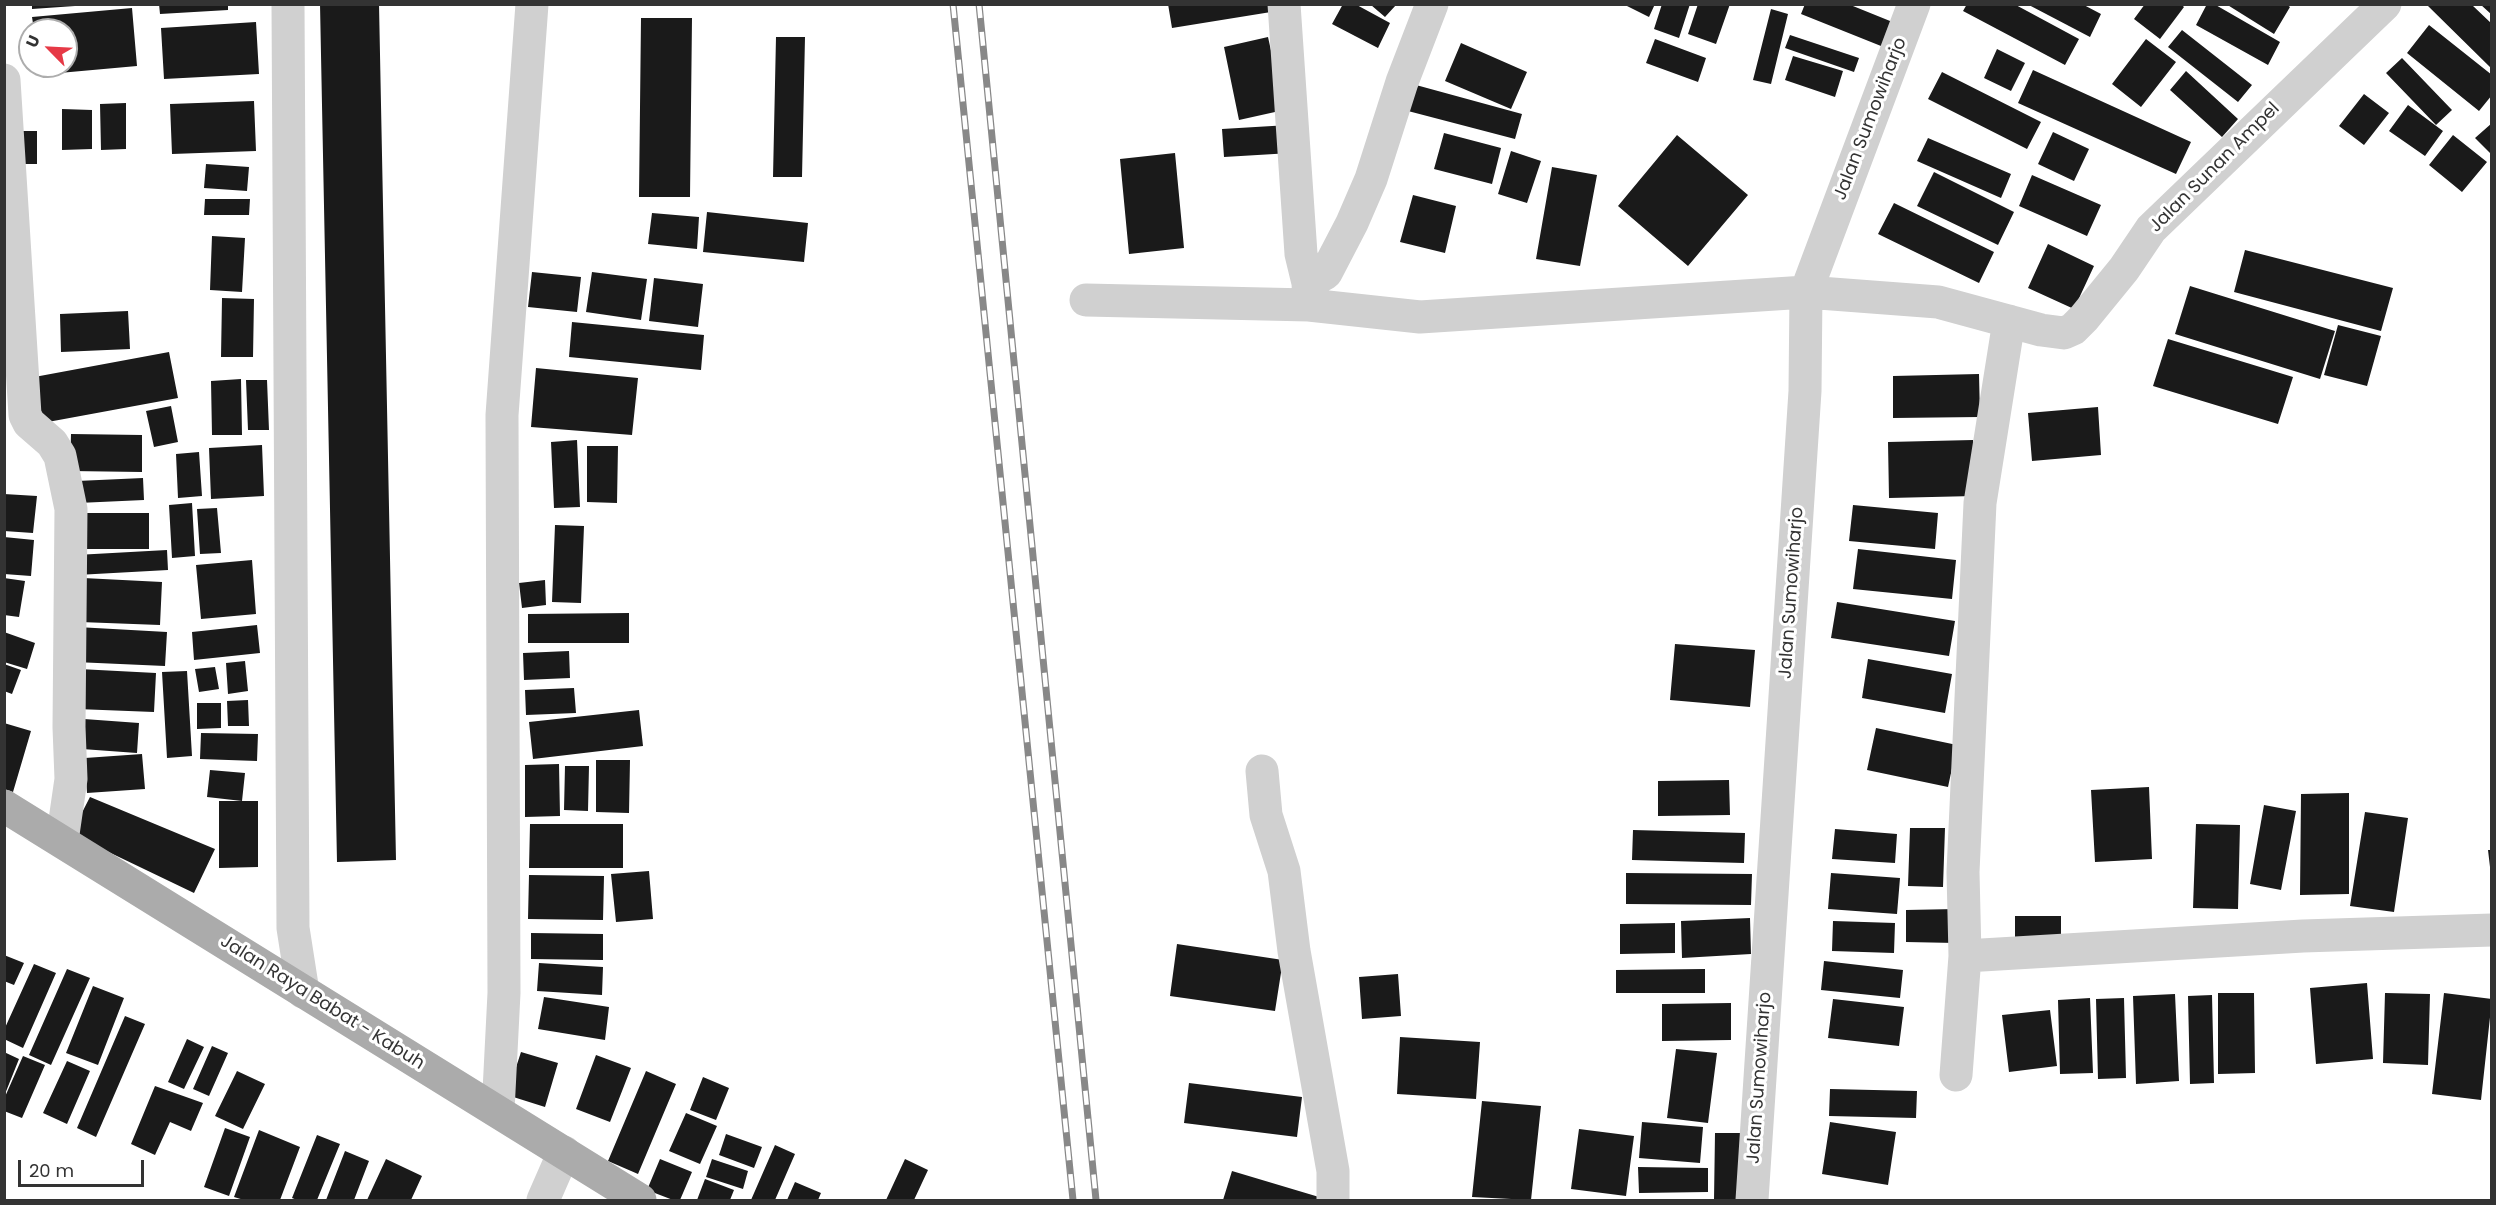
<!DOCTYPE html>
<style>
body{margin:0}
#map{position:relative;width:2496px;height:1205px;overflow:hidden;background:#fff;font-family:Poppins,sans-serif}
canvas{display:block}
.frame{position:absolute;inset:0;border:6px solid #333;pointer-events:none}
.north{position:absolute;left:18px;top:18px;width:60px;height:60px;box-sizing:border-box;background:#fff;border:2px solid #adadad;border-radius:50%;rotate:294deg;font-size:16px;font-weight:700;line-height:24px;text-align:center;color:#333}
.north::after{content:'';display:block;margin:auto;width:21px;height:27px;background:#e63946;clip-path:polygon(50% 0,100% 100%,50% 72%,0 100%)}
.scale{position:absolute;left:18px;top:1160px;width:126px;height:27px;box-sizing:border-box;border:3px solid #333;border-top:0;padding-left:8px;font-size:18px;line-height:21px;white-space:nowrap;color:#333;-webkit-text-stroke:4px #fff;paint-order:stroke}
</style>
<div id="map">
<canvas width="2496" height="1205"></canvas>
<div class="frame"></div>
<div class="north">U</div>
<div class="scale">20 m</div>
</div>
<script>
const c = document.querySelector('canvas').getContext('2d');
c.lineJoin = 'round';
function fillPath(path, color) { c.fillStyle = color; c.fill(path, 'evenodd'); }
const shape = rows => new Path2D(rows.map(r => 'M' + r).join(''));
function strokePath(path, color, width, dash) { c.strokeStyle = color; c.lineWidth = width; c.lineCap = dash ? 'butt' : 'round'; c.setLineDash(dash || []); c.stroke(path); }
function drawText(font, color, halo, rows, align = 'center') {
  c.font = font + ' Poppins,sans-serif'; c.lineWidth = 6; c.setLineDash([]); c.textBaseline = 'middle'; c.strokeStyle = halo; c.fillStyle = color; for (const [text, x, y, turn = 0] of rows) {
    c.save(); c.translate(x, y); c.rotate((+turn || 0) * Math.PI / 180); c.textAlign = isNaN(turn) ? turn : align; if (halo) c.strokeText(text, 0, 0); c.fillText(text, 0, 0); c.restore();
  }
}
fillPath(shape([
 [32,4,75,4,75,6,32,9],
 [159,4,228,4,228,10,160,14],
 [320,4,379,4,396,860,337,862],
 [1168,4,1270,4,1271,12,1172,28],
 [1343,4,1355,4,1390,23,1378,48,1332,24],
 [1623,4,1655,4,1649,17],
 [1662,4,1690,4,1679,38,1654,29],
 [1698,4,1730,4,1716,44,1688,34],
 [1805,4,1848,4,1895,23,1886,48,1801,14],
 [1967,4,2014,4,2079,39,2065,65,1963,11],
 [2027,4,2082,4,2101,14,2090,37],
 [2145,4,2181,4,2184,7,2160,39,2134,19],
 [2207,4,2214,4,2280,42,2268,65,2196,25],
 [2226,4,2286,4,2290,7,2274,34],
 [2480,4,2492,4,2492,15],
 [1371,5,1396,5,1385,17],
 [2429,5,2472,5,2492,24,2492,69,2428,6],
 [132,8,137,66,37,75,37,66,66,66,66,30,34,30,32,17],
 [1771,9,1788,14,1771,84,1753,80],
 [641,18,692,18,690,197,639,197],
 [256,22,259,74,164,79,161,28],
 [2429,25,2492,75,2492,95,2479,111,2407,53],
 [2182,30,2252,85,2238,102,2168,47],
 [1790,35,1859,58,1854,72,1785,48],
 [776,37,805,37,802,177,773,177],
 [1268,37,1284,110,1239,120,1224,47],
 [1655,39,1706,58,1698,82,1646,63],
 [2146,39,2176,62,2141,107,2112,84],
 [1461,43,1527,72,1511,109,1445,81],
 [1997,49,2025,63,2011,91,1984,78],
 [1793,56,1843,71,1835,97,1785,80],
 [2402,58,2452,110,2436,125,2386,73],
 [2033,70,2191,142,2176,174,2018,103],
 [2186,71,2238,119,2222,137,2170,90],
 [1942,72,2041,122,2027,149,1928,99],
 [1416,85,1522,114,1515,139,1408,111],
 [2364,94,2389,113,2364,145,2339,126],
 [254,101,256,151,172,154,170,104],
 [126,103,126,149,101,150,100,104],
 [2408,105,2443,131,2425,156,2389,131],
 [62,109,92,110,92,149,62,150],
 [2492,123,2492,155,2475,138],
 [1289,125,1291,153,1224,157,1222,129],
 [12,131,37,131,37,164,11,164],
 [2053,132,2089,149,2074,181,2038,164],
 [1444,133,1501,148,1492,184,1434,169],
 [1677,135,1748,195,1688,266,1618,206],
 [2453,135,2487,162,2462,192,2429,165],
 [1928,138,2011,174,2001,198,1917,161],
 [1511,151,1541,161,1527,203,1498,194],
 [1175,153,1184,248,1129,254,1120,159],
 [206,164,249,167,247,191,204,188],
 [1552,167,1597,175,1580,266,1536,259],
 [1934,172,2014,212,1998,245,1917,206],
 [2032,175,2101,205,2087,236,2019,206],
 [1413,195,1456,206,1445,253,1400,242],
 [205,199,250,199,249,215,204,215],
 [1894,203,1994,252,1979,283,1878,234],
 [707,212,808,223,804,262,703,252],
 [652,213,699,217,697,249,648,244],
 [212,236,245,238,242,292,210,290],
 [2048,244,2094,266,2074,309,2028,288],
 [2245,250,2393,288,2381,331,2234,292],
 [532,272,581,277,577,312,528,307],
 [592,272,647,279,641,320,586,312],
 [654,278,703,284,698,327,649,321],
 [2190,286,2335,331,2320,379,2175,334],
 [222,298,254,299,253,357,221,357],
 [128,311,130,349,61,352,60,314],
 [572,322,704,335,701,370,569,357],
 [2338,325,2381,336,2367,386,2324,375],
 [2168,339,2293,377,2278,424,2153,386],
 [169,352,178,398,37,424,29,378],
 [536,368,638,378,632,435,531,427],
 [1979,374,1980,417,1893,418,1893,376],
 [241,379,242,435,212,435,211,381],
 [246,380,267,380,269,430,248,430],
 [171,406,178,442,154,447,146,411],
 [2098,407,2101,455,2032,461,2028,413],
 [71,434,142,435,142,472,70,471],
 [577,440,580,507,554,508,551,442],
 [1973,440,1974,496,1889,498,1888,442],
 [262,445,264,496,211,499,209,448],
 [587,446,618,446,617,503,587,502],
 [199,452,202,496,178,498,176,454],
 [143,478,144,500,78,503,77,481],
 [4,494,37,496,33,533,4,531],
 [192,503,195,556,172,558,169,505],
 [1853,505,1938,513,1935,549,1849,541],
 [217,508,221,553,200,554,197,509],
 [79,513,149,513,149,549,79,549],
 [555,525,584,526,581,603,552,602],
 [4,537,34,540,31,576,4,574],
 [1858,549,1956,560,1952,599,1853,589],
 [167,550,168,570,77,575,76,555],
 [252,560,256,614,201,619,196,565],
 [4,578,25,581,19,617,4,615],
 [83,578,162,582,160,625,80,622],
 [545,580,546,605,522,608,519,583],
 [1837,602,1955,621,1949,656,1831,638],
 [629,613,629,643,528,643,528,614],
 [257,625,260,653,194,660,192,632],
 [77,627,167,632,165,666,75,662],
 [4,632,35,643,27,669,4,662],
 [1675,644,1755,650,1750,707,1670,700],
 [569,651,570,678,524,680,523,653],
 [1868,659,1952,674,1945,713,1862,698],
 [245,661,248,691,228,694,226,663],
 [4,664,21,670,12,694,4,691],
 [215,667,219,689,199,692,195,669],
 [79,669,156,673,154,712,77,709],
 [187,671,192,756,167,758,162,672],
 [574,688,576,713,526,715,525,690],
 [248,700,249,726,228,726,227,701],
 [197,703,221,703,221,728,197,729],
 [639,710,643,746,533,759,529,722],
 [84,719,139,723,137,753,82,749],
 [4,723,31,731,13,792,4,789],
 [1876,728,1957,745,1948,787,1867,770],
 [201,733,258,734,257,761,200,759],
 [142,754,145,789,87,793,85,758],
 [596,760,630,760,629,813,596,812],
 [559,764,560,816,525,817,525,765],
 [565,766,589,766,588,811,564,810],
 [210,770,245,773,242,801,207,797],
 [1729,780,1730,815,1658,816,1658,781],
 [2149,787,2152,859,2095,862,2091,790],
 [2349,793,2349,894,2300,895,2301,794],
 [90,797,215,849,194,893,71,834],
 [219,801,258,801,258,867,219,868],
 [2264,805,2296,811,2281,890,2250,884],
 [2365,812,2408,818,2394,912,2350,906],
 [530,824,623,824,623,868,529,868],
 [2196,824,2240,825,2238,909,2193,908],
 [1910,828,1945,828,1943,887,1908,886],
 [1835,829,1897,834,1895,863,1832,859],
 [1633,830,1745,833,1744,863,1632,860],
 [2488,850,2492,850,2492,867,2490,867],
 [649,871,653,919,616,922,611,874],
 [1626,873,1752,874,1751,905,1626,904],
 [1831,873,1900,878,1897,914,1828,909],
 [529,875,604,876,603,920,528,919],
 [1956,909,1956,943,1906,942,1906,910],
 [2015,916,2061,916,2061,948,2015,947],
 [1750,918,1751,954,1682,958,1681,921],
 [1833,921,1895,923,1894,953,1832,951],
 [1675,923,1675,953,1620,954,1620,924],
 [531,933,603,934,603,960,531,959],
 [1177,944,1283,960,1275,1011,1170,996],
 [4,955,24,963,14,985,4,981],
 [1824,961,1903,970,1900,998,1821,990],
 [539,963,603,967,602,995,537,991],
 [34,964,56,973,23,1048,4,1039,4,1030],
 [67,969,90,978,51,1065,29,1055],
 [1705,969,1705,993,1616,993,1616,970],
 [1398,974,1401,1016,1362,1019,1359,977],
 [2367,983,2373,1059,2316,1064,2310,988],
 [93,986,124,998,98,1065,66,1053],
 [2218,993,2254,993,2255,1073,2218,1074],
 [2385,993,2430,994,2428,1065,2383,1063],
 [2444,993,2492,999,2481,1100,2432,1094],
 [2175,994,2179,1081,2136,1084,2133,996],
 [2212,995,2214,1083,2190,1084,2188,996],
 [544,997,609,1007,605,1040,538,1029],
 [2090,998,2093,1073,2060,1074,2058,1000],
 [2124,998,2126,1078,2098,1079,2096,999],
 [1833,999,1904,1007,1899,1046,1828,1038],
 [1731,1003,1731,1040,1662,1041,1662,1004],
 [2050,1010,2057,1066,2009,1072,2002,1015],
 [125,1016,145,1024,96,1137,77,1128],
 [1400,1037,1480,1042,1476,1099,1397,1094],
 [187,1039,204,1047,184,1089,168,1082],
 [212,1046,228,1053,209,1096,193,1089],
 [1676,1049,1717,1053,1708,1123,1667,1118],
 [4,1052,19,1059,5,1094,4,1094],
 [521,1052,558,1063,545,1107,507,1095],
 [596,1055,631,1068,610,1122,576,1109],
 [23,1056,45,1065,22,1118,4,1111,4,1099],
 [67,1061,90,1071,67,1124,43,1113],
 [237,1071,265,1084,243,1129,215,1116],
 [646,1071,676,1084,638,1174,608,1161],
 [703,1077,729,1088,716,1120,690,1110],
 [1189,1083,1302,1097,1297,1137,1184,1123],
 [155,1086,203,1103,191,1131,170,1122,155,1155,131,1144],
 [1830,1089,1917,1091,1916,1118,1829,1116],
 [1482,1101,1541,1106,1531,1200,1472,1197],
 [686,1113,717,1126,700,1164,669,1151],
 [1642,1122,1703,1127,1700,1163,1639,1158],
 [1830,1122,1896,1132,1888,1185,1822,1174],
 [225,1128,250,1137,229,1196,204,1187],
 [1579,1129,1634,1136,1626,1196,1571,1189],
 [259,1130,300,1147,280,1200,244,1200,234,1197],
 [1715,1133,1741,1133,1741,1200,1714,1200],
 [726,1134,762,1147,754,1168,719,1155],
 [317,1135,340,1144,317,1200,297,1200,292,1198],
 [775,1145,795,1154,775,1200,751,1200],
 [345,1151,369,1161,354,1200,326,1200],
 [386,1159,422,1176,411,1200,367,1200],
 [660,1159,692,1172,680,1200,673,1200,647,1190],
 [712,1159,748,1171,743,1189,706,1177],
 [905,1159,928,1170,914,1200,886,1200],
 [1638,1167,1708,1168,1708,1192,1639,1193],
 [1232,1171,1319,1197,1318,1200,1223,1200],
 [705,1179,734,1190,730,1200,697,1200],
 [795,1182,821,1193,818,1200,787,1200]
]), '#1a1a1a');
strokePath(shape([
 [288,4,293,928,303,992],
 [1284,4,1301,254,1308,283,1309,303],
 [4,80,25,415,29,423,52,443,60,456,71,509,69,727,71,779,62,841],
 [1308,283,1326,273,1352,223,1371,179,1402,82,1432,4],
 [1086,300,1309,305,1420,317,1806,292,1938,302,2041,330,2064,333,2073,329,2084,318,2124,269,2151,229,2385,4],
 [1262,771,1266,815,1284,871,1294,951,1333,1171,1333,1200],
 [1965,956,2303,936,2492,930],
 [1956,1075,1965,956,1963,872,1980,503,2009,321],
 [498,1111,504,993,502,415,532,4],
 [543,1200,564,1152],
 [1752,1200,1805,391,1806,292,1914,4]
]), '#d0d0d0', 33);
strokePath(shape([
 [4,806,640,1200]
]), '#ababab', 33);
const rail = shape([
 [953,4,1073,1200],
 [979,4,1096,1200]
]);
strokePath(rail, '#888', 7);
strokePath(rail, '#fff', 4.5, [14]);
drawText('18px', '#333', '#fff', [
 ["Jalan Sumowiharjo",1871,119,-69],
 ["Jalan Sunan Ampel",2215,168,-45],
 ["Jalan Sumowiharjo",1792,593,-86],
 ["Jalan Raya Babat - Kabuh",322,1003,32],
 ["Jalan Sumowiharjo",1760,1078,-86]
]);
</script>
